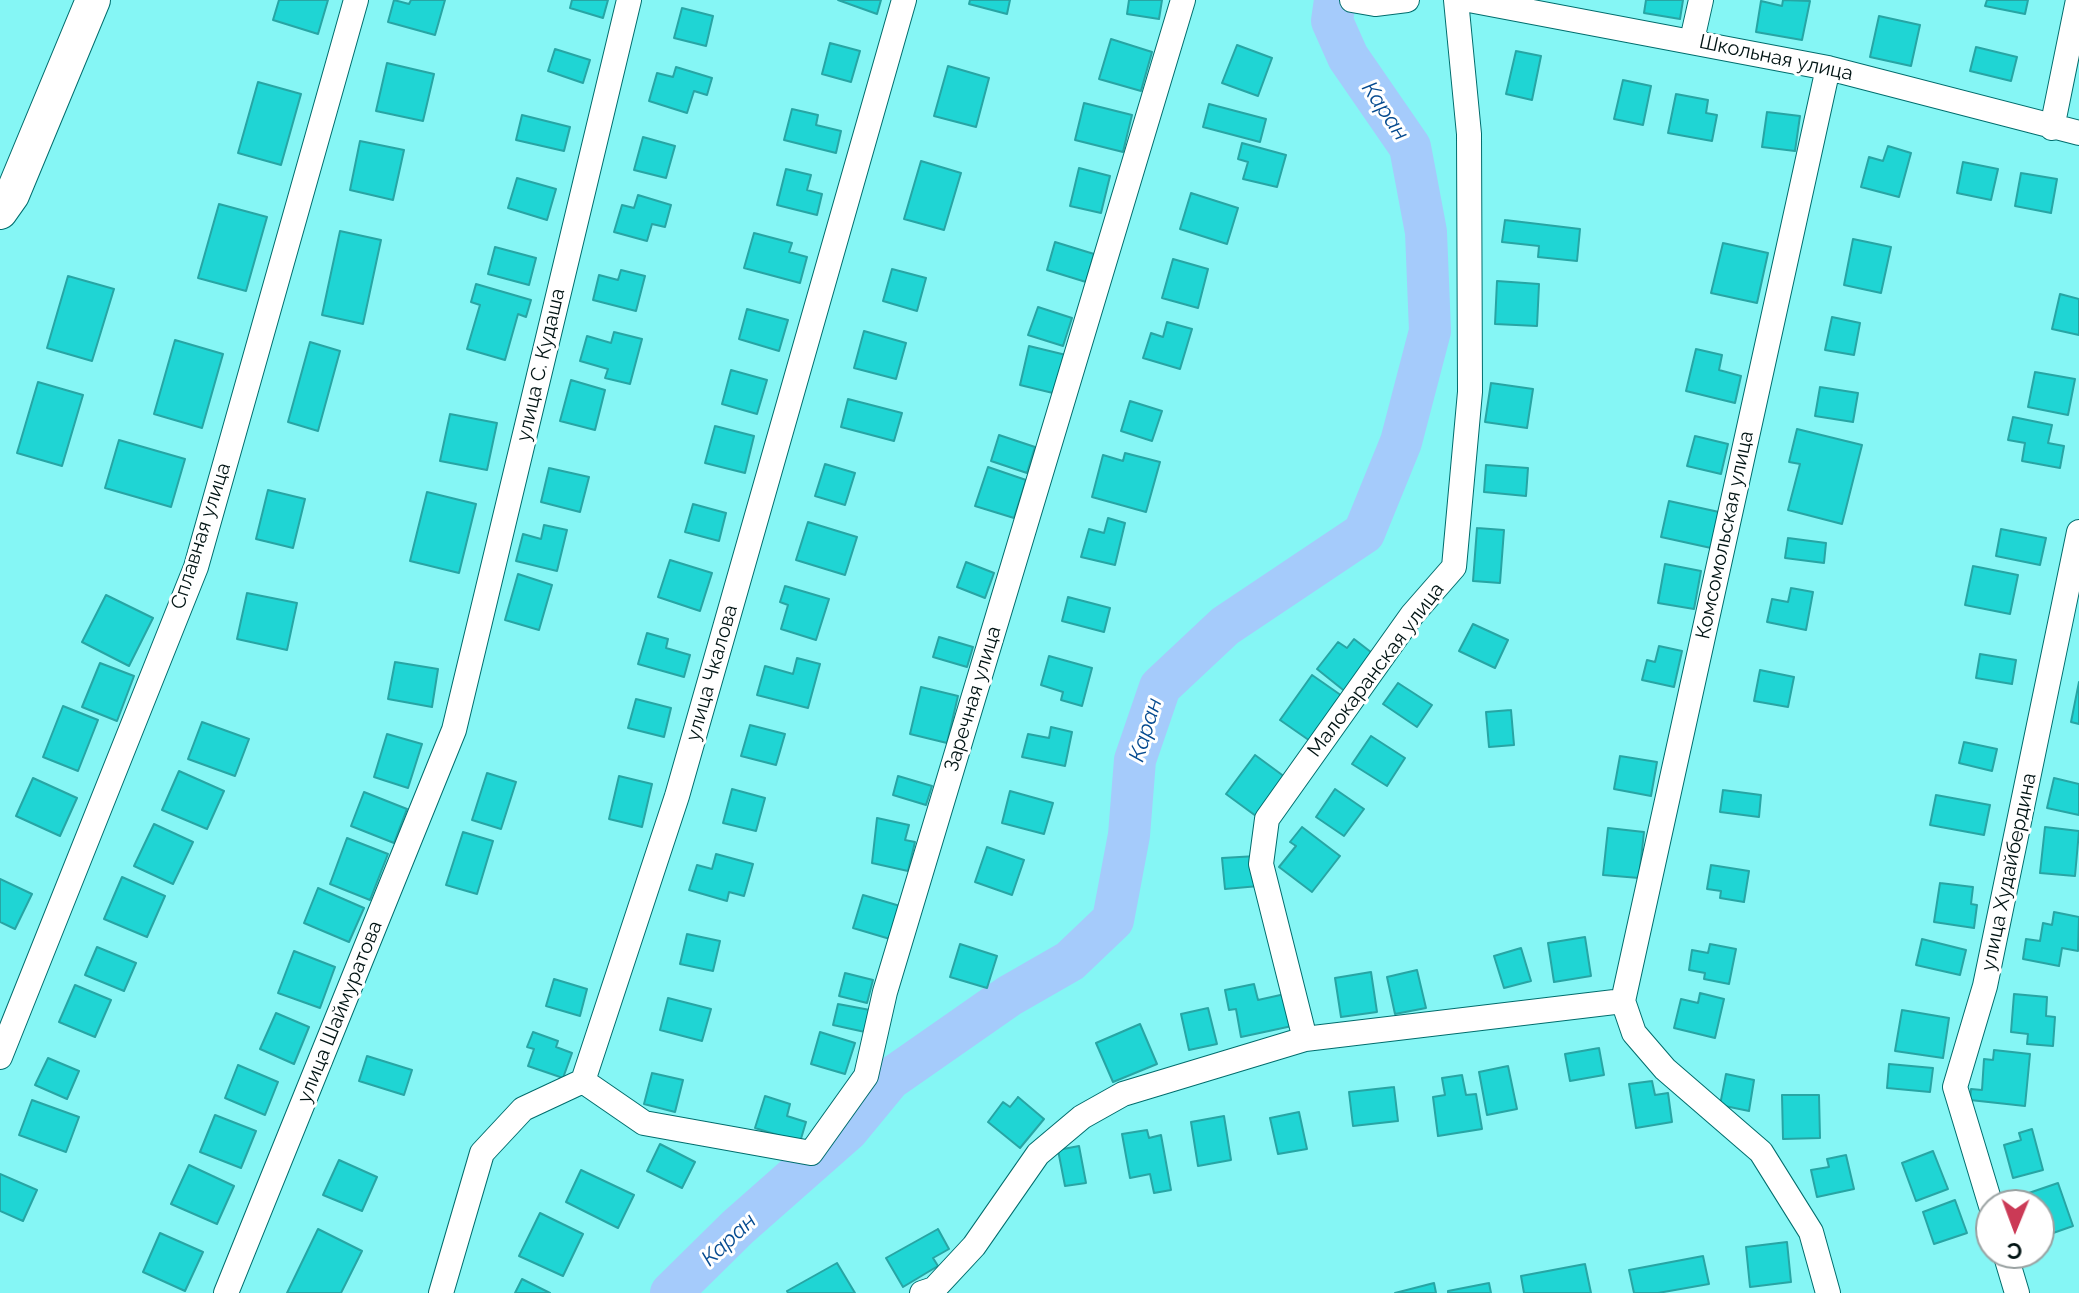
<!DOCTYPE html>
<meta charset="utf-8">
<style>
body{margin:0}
#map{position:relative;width:2079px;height:1293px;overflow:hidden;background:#85f6f5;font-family:Raleway,sans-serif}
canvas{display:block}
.north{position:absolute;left:1975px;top:1189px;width:80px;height:80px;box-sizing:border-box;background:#fff;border:2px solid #99a1a1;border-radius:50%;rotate:181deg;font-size:22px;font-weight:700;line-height:32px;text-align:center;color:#001313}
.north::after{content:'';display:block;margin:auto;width:28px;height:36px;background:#cb3a56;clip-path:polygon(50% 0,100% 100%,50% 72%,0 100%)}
</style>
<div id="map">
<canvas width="2079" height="1293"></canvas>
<div class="north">С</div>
</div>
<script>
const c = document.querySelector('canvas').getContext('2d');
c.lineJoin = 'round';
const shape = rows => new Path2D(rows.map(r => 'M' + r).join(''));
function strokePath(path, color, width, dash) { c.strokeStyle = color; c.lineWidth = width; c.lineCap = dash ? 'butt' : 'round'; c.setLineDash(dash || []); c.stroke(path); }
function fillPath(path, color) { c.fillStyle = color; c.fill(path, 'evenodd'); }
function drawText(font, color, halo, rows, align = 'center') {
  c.font = font + ' Raleway,sans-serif'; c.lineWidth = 6; c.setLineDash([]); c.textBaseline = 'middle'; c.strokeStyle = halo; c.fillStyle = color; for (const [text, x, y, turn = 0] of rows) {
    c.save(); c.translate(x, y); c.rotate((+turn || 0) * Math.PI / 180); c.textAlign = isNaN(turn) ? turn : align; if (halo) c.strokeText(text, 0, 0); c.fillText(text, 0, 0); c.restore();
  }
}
strokePath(shape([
 [671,1293,738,1227,848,1130,890,1079,1009,996,1070,961,1113,920,1129,835,1135,760,1160,687,1225,626,1364,533,1401,442,1430,331,1426,232,1410,147,1348,57,1332,21,1335,0]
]), '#a5cbfb', 42);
const building = shape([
 [279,0,328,0,318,34,273,20,279,0],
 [394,0,409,4,411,0,445,0,435,35,388,22,394,0],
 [572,0,608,0,603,18,570,8,572,0],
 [838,0,881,0,877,14,838,0],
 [970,0,1010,0,1007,14,969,4,970,0],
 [1129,0,1162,0,1159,19,1127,14,1129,0],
 [1646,0,1683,0,1680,19,1644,13,1646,0],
 [1783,0,1810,1,1802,40,1756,32,1761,1,1782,6,1783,0],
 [1987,0,2028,0,2025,14,1985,6,1987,0],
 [682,8,713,16,706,46,674,38,682,8],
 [1879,16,1920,25,1911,66,1870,57,1879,16],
 [1111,39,1152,52,1141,91,1099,79,1111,39],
 [830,43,860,51,851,82,822,74,830,43],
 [1237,45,1272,58,1258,96,1222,83,1237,45],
 [1976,47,2017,57,2011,81,1970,71,1976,47],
 [555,49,590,60,583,83,548,71,555,49],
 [1516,51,1541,56,1532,100,1506,94,1516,51],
 [387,63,434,74,423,121,376,111,387,63],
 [948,66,989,78,976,127,934,116,948,66],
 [676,67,712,78,707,95,694,91,687,113,649,101,657,73,673,77,676,67],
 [1623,80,1651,86,1643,125,1614,119,1623,80],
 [258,82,301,94,281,165,238,153,258,82],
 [1676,94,1708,100,1706,113,1717,115,1712,141,1668,133,1676,94],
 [1084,103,1132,115,1123,152,1075,140,1084,103],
 [1209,104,1266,119,1260,142,1203,127,1209,104],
 [792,109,818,115,816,125,841,131,836,153,784,140,792,109],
 [1767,112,1800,116,1795,151,1762,147,1767,112],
 [522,115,570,127,564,151,516,140,522,115],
 [643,137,675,146,666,178,634,170,643,137],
 [360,141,404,150,393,200,350,190,360,141],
 [1242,143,1286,155,1277,187,1243,179,1248,162,1238,159,1242,143],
 [1888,146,1911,153,1899,197,1861,187,1869,157,1883,161,1888,146],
 [921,161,961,173,944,230,904,219,921,161],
 [1963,162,1998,169,1991,200,1957,193,1963,162],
 [1079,168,1110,176,1101,213,1070,206,1079,168],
 [786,169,811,175,807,190,822,194,817,215,777,205,786,169],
 [2021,173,2057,179,2051,213,2015,206,2021,173],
 [517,178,556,189,547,220,508,208,517,178],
 [1191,193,1238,208,1227,244,1180,229,1191,193],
 [638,195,671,205,665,227,652,224,647,241,614,232,622,205,634,208,638,195],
 [219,204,267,217,246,291,198,278,219,204],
 [1505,220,1580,229,1577,261,1538,257,1539,246,1502,242,1505,220],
 [340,231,381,240,363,324,322,315,340,231],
 [754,233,792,243,789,252,807,257,800,283,744,268,754,233],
 [1853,239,1891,247,1881,293,1844,285,1853,239],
 [1055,242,1094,254,1086,282,1047,270,1055,242],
 [1723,243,1768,253,1757,303,1711,293,1723,243],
 [495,247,536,258,529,285,488,274,495,247],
 [1173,259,1208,269,1198,308,1162,298,1173,259],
 [892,269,926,278,917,311,883,301,892,269],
 [621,270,645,276,636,311,593,300,599,275,618,280,621,270],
 [68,276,114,289,92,361,47,348,68,276],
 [1497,281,1539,284,1537,326,1495,324,1497,281],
 [476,284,531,300,526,317,518,314,505,360,467,349,480,305,471,302,476,284],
 [2060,294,2079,299,2079,335,2052,329,2060,294],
 [1038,307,1072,318,1063,346,1028,335,1038,307],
 [747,309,788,320,779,351,739,339,747,309],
 [1832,317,1860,323,1854,355,1825,350,1832,317],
 [1167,322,1192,329,1180,369,1143,358,1151,333,1163,337,1167,322],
 [864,331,906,343,896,379,854,368,864,331],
 [614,332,642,339,630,384,605,378,608,369,580,361,587,336,611,343,614,332],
 [175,340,223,354,202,428,154,414,175,340],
 [310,342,340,351,318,431,288,422,310,342],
 [1029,346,1066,355,1057,394,1020,385,1029,346],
 [1696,349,1722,355,1719,370,1741,376,1735,403,1686,391,1696,349],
 [731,370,767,380,757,414,722,404,731,370],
 [2035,372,2075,379,2068,415,2028,407,2035,372],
 [571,380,605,390,595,430,560,421,571,380],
 [38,382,83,395,62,466,17,453,38,382],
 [1491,383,1533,389,1527,428,1485,422,1491,383],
 [1820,387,1858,393,1853,422,1815,416,1820,387],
 [848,399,902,413,894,441,841,427,848,399],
 [1130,401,1162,411,1152,441,1121,431,1130,401],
 [450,414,497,423,487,470,440,461,450,414],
 [2013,417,2052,425,2048,443,2064,446,2060,468,2022,461,2025,443,2008,440,2013,417],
 [715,426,754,436,745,473,705,463,715,426],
 [1797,429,1862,445,1842,524,1788,510,1800,464,1789,462,1797,429],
 [999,435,1035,447,1027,473,991,461,999,435],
 [1695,436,1728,444,1721,474,1687,466,1695,436],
 [119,440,185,459,171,507,105,488,119,440],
 [1125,453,1160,462,1146,512,1092,497,1103,455,1123,461,1125,453],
 [825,464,855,473,845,505,815,496,825,464],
 [1486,465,1528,468,1526,496,1484,492,1486,465],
 [988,467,1026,480,1014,518,975,506,988,467],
 [549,468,589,477,580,512,541,502,549,468],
 [268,490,305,499,293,548,256,539,268,490],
 [427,492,476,504,459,573,410,561,427,492],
 [1669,501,1719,512,1711,548,1661,537,1669,501],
 [693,504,726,513,719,541,685,532,693,504],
 [1108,518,1125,523,1115,565,1081,557,1089,529,1104,533,1108,518],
 [808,522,857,537,845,575,796,560,808,522],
 [544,525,567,530,557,571,516,561,523,534,541,539,544,525],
 [1477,528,1504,530,1500,583,1473,581,1477,528],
 [2001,529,2046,538,2040,565,1996,556,2001,529],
 [1788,538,1826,543,1824,563,1785,558,1788,538],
 [670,560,712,573,700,611,658,597,670,560],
 [966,562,994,573,985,598,957,587,966,562],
 [1665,564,1701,571,1694,609,1658,603,1665,564],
 [1973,566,2018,575,2010,614,1965,605,1973,566],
 [518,574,552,585,539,630,505,620,518,574],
 [785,586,829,599,816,640,781,629,788,605,780,602,785,586],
 [1791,588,1813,592,1806,630,1767,622,1772,599,1788,602,1791,588],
 [247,593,297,603,287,650,237,639,247,593],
 [106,595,153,618,129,666,82,642,106,595],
 [1068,597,1110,608,1104,632,1062,621,1068,597],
 [1473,624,1508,640,1495,668,1459,651,1473,624],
 [647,633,668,639,666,648,690,655,684,677,638,664,647,633],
 [939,637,973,647,967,667,933,657,939,637],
 [1354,639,1376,656,1347,693,1317,669,1338,642,1347,648,1354,639],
 [1659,646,1682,651,1674,687,1642,680,1647,660,1655,662,1659,646],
 [1980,654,2016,660,2012,684,1976,678,1980,654],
 [1049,656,1092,668,1082,706,1061,700,1063,692,1041,685,1049,656],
 [797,658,820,664,808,708,757,695,765,666,793,674,797,658],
 [395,662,438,669,432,707,388,699,395,662],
 [100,663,134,676,117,721,82,707,100,663],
 [1760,670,1794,677,1788,707,1754,701,1760,670],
 [1312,675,1345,698,1313,743,1280,720,1312,675],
 [2079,682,2079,724,2071,722,2079,682],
 [1398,683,1432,705,1417,727,1383,704,1398,683],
 [921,687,958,696,947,743,910,734,921,687],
 [636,699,671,708,664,737,628,728,636,699],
 [63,706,98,720,78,771,43,757,63,706],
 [1511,710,1514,745,1489,747,1486,712,1511,710],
 [202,722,249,739,235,776,188,759,202,722],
 [750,725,785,734,776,765,741,756,750,725],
 [1051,727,1072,732,1065,766,1022,757,1028,734,1049,738,1051,727],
 [387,734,422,744,408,788,374,777,387,734],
 [1371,736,1405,758,1387,786,1352,764,1371,736],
 [1964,742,1997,749,1992,771,1959,763,1964,742],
 [1255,755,1289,780,1260,819,1226,794,1255,755],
 [1620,756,1657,762,1651,796,1614,789,1620,756],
 [179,771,224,791,207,829,162,810,179,771],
 [487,773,516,782,501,829,472,820,487,773],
 [619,776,652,784,642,827,609,819,619,776],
 [898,776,932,786,926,805,893,795,898,776],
 [33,778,77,798,60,836,16,816,33,778],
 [2054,778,2079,784,2079,815,2047,808,2054,778],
 [732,789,765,798,756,831,723,823,732,789],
 [1335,789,1364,809,1344,836,1316,817,1335,789],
 [1723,790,1761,795,1759,817,1720,812,1723,790],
 [1010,791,1053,803,1044,834,1002,823,1010,791],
 [364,792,407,809,394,843,351,826,364,792],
 [1936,795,1990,805,1984,835,1930,825,1936,795],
 [877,818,909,825,905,840,915,842,908,871,872,863,877,818],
 [154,824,193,842,173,884,134,866,154,824],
 [1302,827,1340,856,1312,892,1279,867,1296,846,1290,842,1302,827],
 [2045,827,2079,831,2075,876,2040,873,2045,827],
 [1608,828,1644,832,1639,878,1603,875,1608,828],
 [463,832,493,841,477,894,446,885,463,832],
 [347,838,388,854,370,900,330,884,347,838],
 [987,847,1024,860,1012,895,975,882,987,847],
 [716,854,753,864,744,896,729,892,727,901,689,890,697,865,712,869,716,854],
 [1257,856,1259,886,1225,889,1222,858,1257,856],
 [1711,865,1749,871,1744,902,1720,898,1721,891,1707,889,1711,865],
 [122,877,165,896,147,937,104,919,122,877],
 [0,879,32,894,15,929,0,922,0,879],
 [1940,883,1973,887,1971,904,1977,905,1974,928,1934,922,1940,883],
 [318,888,364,908,349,942,304,923,318,888],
 [863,895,900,906,890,939,853,928,863,895],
 [2054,912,2079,917,2078,951,2062,948,2059,966,2023,959,2026,939,2040,941,2043,923,2052,925,2054,912],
 [687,934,720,941,713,971,680,964,687,934],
 [1585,937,1591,976,1554,982,1548,943,1585,937],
 [1922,939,1966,950,1960,975,1916,965,1922,939],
 [960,944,997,956,987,988,950,977,960,944],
 [1710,944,1736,949,1729,984,1704,979,1705,973,1689,970,1692,950,1708,953,1710,944],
 [97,947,136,963,124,991,85,975,97,947],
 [1521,948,1531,981,1504,988,1494,956,1521,948],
 [294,951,335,967,320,1008,278,993,294,951],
 [1417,970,1426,1008,1395,1014,1387,977,1417,970],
 [1371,972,1377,1012,1341,1017,1335,978,1371,972],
 [845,973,873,980,867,1003,839,996,845,973],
 [554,979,587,989,580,1016,546,1006,554,979],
 [1254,984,1258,1000,1285,994,1292,1026,1241,1037,1236,1009,1229,1010,1225,990,1254,984],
 [75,985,111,1000,95,1037,59,1022,75,985],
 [1700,993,1724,999,1715,1038,1674,1028,1681,999,1698,1003,1700,993],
 [2014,994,2047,997,2046,1016,2055,1017,2053,1046,2027,1044,2028,1034,2011,1032,2014,994],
 [668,998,711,1009,702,1041,660,1030,668,998],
 [838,1004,870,1010,865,1032,833,1025,838,1004],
 [1208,1008,1217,1044,1189,1050,1181,1014,1208,1008],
 [1902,1010,1949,1018,1943,1058,1895,1051,1902,1010],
 [276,1013,309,1027,294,1064,260,1049,276,1013],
 [1140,1024,1157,1064,1113,1082,1096,1043,1140,1024],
 [533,1032,558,1041,556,1047,572,1053,563,1078,528,1066,534,1049,527,1047,533,1032],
 [820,1032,855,1043,845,1074,811,1064,820,1032],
 [1599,1048,1604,1075,1570,1081,1565,1054,1599,1048],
 [1994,1050,2030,1054,2025,1106,1970,1100,1971,1089,1982,1090,1984,1059,1993,1060,1994,1050],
 [367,1056,412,1070,404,1095,359,1081,367,1056],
 [48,1058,79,1071,67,1099,35,1085,48,1058],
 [1889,1064,1933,1068,1930,1092,1887,1088,1889,1064],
 [238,1065,278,1082,265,1115,225,1098,238,1065],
 [1508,1066,1517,1109,1487,1115,1479,1072,1508,1066],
 [652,1073,683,1080,675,1112,644,1104,652,1073],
 [1726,1074,1754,1080,1749,1111,1720,1105,1726,1074],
 [1462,1075,1466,1095,1476,1094,1482,1129,1438,1136,1433,1097,1445,1095,1442,1078,1462,1075],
 [1652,1081,1655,1095,1668,1093,1672,1122,1636,1128,1629,1084,1652,1081],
 [1394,1087,1398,1121,1353,1126,1349,1092,1394,1087],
 [1782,1095,1819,1095,1820,1138,1783,1139,1782,1095],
 [765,1096,790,1104,787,1116,806,1122,800,1142,755,1128,765,1096],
 [1018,1097,1044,1119,1020,1148,988,1122,1003,1102,1010,1107,1018,1097],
 [32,1100,79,1117,66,1152,19,1135,32,1100],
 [1299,1112,1307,1149,1278,1154,1270,1118,1299,1112],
 [215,1115,256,1131,241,1168,200,1152,215,1115],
 [1224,1116,1231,1160,1198,1166,1191,1122,1224,1116],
 [2032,1129,2043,1170,2013,1178,2004,1145,2021,1140,2019,1133,2032,1129],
 [1147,1130,1149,1138,1161,1135,1171,1190,1154,1193,1150,1174,1130,1178,1122,1134,1147,1130],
 [660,1144,695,1162,682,1188,647,1171,660,1144],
 [1079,1146,1086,1183,1065,1186,1058,1150,1079,1146],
 [1933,1151,1948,1189,1916,1201,1902,1163,1933,1151],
 [1846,1155,1854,1189,1817,1197,1811,1170,1829,1167,1827,1159,1846,1155],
 [339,1160,377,1177,362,1211,323,1195,339,1160],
 [189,1165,234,1186,217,1224,171,1204,189,1165],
 [581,1170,634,1195,618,1228,566,1202,581,1170],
 [0,1174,37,1190,23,1221,0,1211,0,1174],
 [2058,1183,2073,1226,2039,1238,2039,1205,2026,1205,2023,1195,2058,1183],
 [1955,1200,1967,1233,1934,1244,1923,1212,1955,1200],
 [540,1213,583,1234,563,1276,519,1256,540,1213],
 [318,1229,362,1251,341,1293,287,1293,318,1229],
 [938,1229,949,1249,933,1258,938,1266,903,1287,886,1258,938,1229],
 [160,1233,203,1252,185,1291,143,1272,160,1233],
 [1787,1242,1791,1282,1750,1287,1746,1247,1787,1242],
 [1703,1256,1709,1284,1658,1293,1634,1293,1629,1270,1703,1256],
 [837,1263,855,1293,788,1293,787,1291,837,1263],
 [1585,1264,1591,1293,1524,1293,1521,1276,1585,1264],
 [522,1279,550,1293,515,1293,522,1279],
 [1434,1283,1436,1293,1395,1293,1434,1283],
 [1489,1283,1491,1293,1448,1293,1448,1291,1489,1283]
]);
fillPath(building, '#1fd5d4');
strokePath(building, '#27a5a4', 2);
const minor = shape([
 [1352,0,1375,4,1407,0],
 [1469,0,1828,68,2079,133],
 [1692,40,1701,0],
 [2052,128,2078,0],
 [1305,1039,1261,864,1267,819,1412,615,1454,567,1470,392,1469,134,1456,0],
 [0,1057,196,567,356,0],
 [583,1081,644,1123,811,1153,866,1076,885,992,1183,0],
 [1991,1206,1955,1087,1985,986,2079,532],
 [2005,1253,2017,1293],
 [226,1293,454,730,629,0],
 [441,1293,482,1153,523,1109,583,1081,677,796,904,0],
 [922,1293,934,1289,974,1246,1038,1154,1082,1117,1123,1094,1305,1039,1623,1001],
 [1828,1293,1811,1232,1761,1152,1665,1069,1634,1033,1623,1001,1828,68]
]);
const secondary = shape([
 [0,212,12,195,93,0]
]);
strokePath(minor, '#006d6d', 26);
strokePath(secondary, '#006d6d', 36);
strokePath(minor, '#fff', 24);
strokePath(secondary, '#fff', 34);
drawText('20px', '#001313', '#fff', [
 ["Школьная улица",1776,58,12],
 ["улица С. Кудаша",541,365,-77],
 ["Комсомольская улица",1725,535,-78],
 ["Сплавная улица",201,536,-72],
 ["Малокаранская улица",1376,670,-53],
 ["улица Чкалова",712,673,-74],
 ["Заречная улица",973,699,-73],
 ["улица Худайбердина",2009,872,-78],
 ["улица Шаймуратова",340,1012,-68]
]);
drawText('italic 22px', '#064b90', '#fff', [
 ["Каран",1385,111,56],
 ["Каран",1146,730,-73],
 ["Каран",729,1240,-43]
]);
</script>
